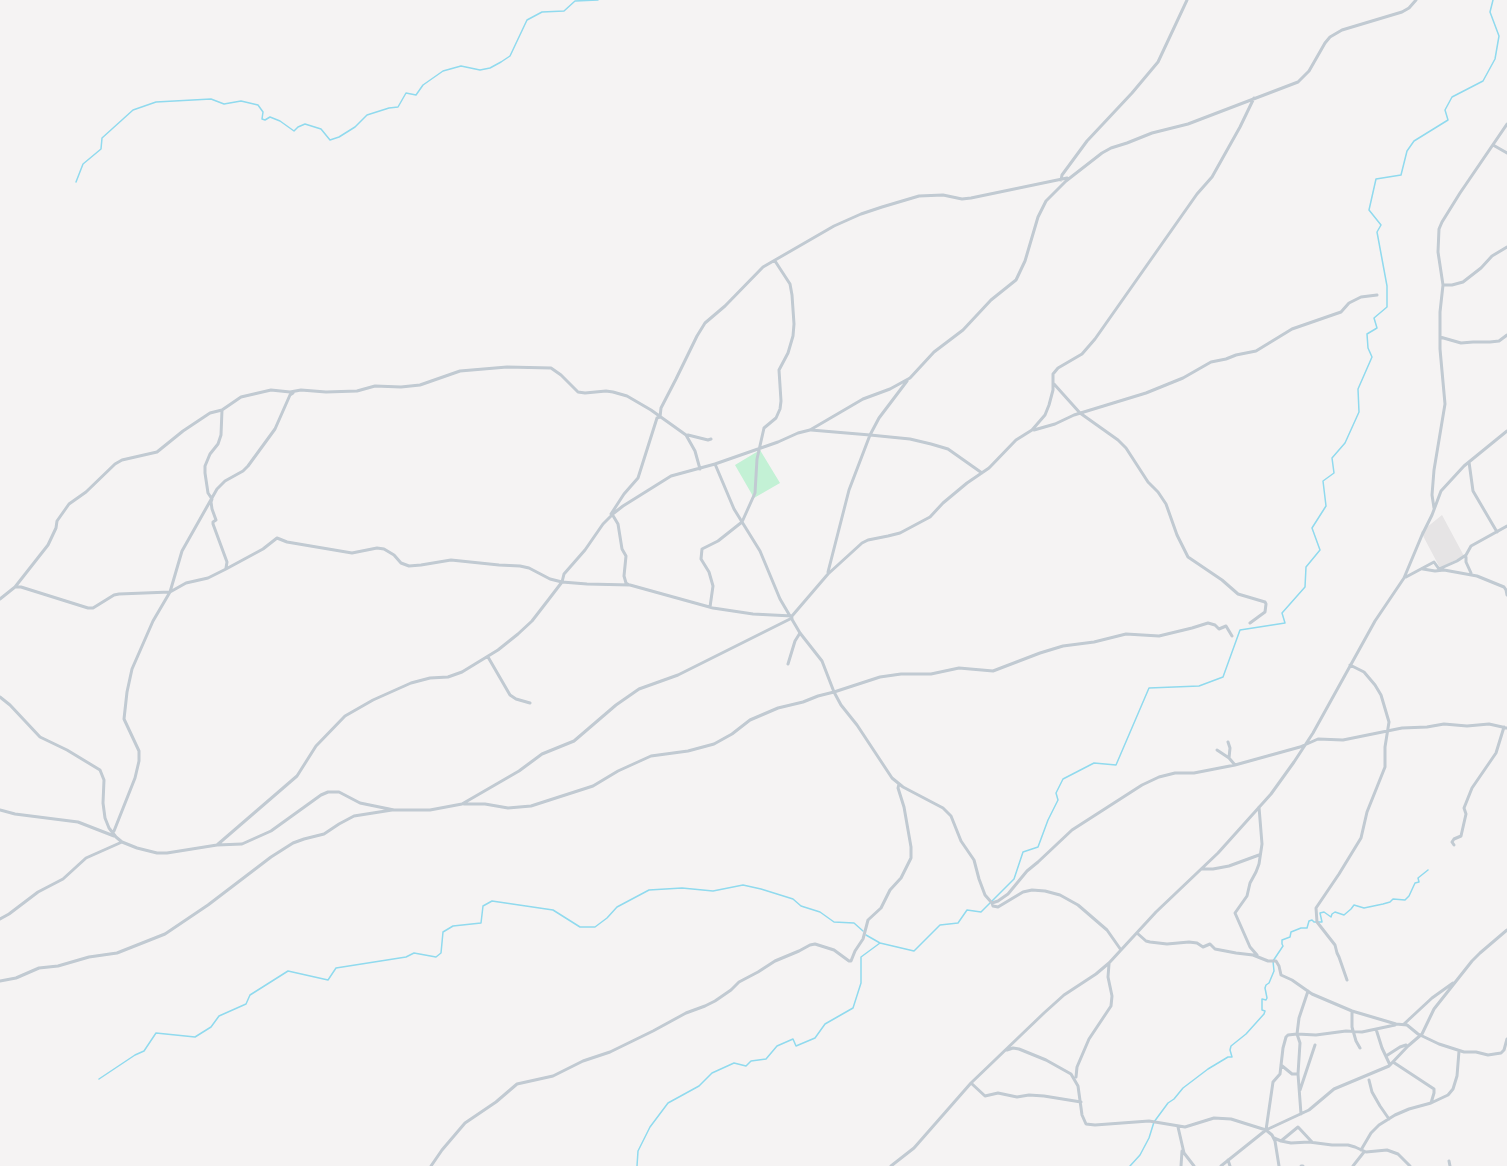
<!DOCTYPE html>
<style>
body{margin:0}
canvas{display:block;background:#f5f3f3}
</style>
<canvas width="1507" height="1166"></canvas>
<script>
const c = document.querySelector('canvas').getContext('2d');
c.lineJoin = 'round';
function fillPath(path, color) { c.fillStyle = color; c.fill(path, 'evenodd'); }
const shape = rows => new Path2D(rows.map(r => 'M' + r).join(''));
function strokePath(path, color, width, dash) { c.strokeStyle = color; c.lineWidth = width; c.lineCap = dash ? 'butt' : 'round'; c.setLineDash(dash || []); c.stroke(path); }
fillPath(shape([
 [1442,515,1464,556,1440,568,1421,532]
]), '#e6e4e5');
fillPath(shape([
 [760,450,780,483,754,498,735,465]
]), '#c3f1d5');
strokePath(shape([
 [76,182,83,164,101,149,102,138,133,110,156,102,211,99,224,104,241,101,258,105,263,112,262,119,265,120,270,117,280,121,294,131,298,127,305,124,321,129,330,140,339,137,355,127,367,115,389,108,398,107,406,93,416,95,423,85,443,71,461,66,480,70,490,68,501,62,510,56,527,20,542,12,564,11,575,1,598,0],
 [866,935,880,943],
 [99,1079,135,1055,144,1051,156,1033,195,1037,211,1027,219,1016,246,1004,250,995,288,971,328,980,336,968,406,957,414,953,436,957,441,953,443,932,453,926,481,923,483,906,492,901,553,910,580,927,595,927,607,918,617,907,649,890,682,888,713,891,743,885,761,889,793,899,801,906,820,912,834,922,854,923,863,931],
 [637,1166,638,1151,650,1127,668,1103,699,1086,712,1073,734,1063,746,1066,751,1061,766,1059,777,1046,793,1039,796,1046,815,1038,825,1024,853,1008,861,983,861,957,880,943,914,951,940,925,958,923,967,910,981,912,1014,879,1023,852,1038,847,1048,820,1058,800,1056,793,1063,779,1094,763,1116,765,1149,688,1199,686,1223,677,1240,630,1285,623,1282,613,1305,587,1306,567,1320,550,1312,528,1326,506,1323,481,1334,473,1332,458,1345,443,1359,412,1358,389,1372,357,1368,348,1367,334,1377,328,1374,318,1387,307,1387,286,1377,232,1381,225,1369,210,1376,179,1401,175,1407,151,1414,141,1448,120,1445,110,1452,97,1483,81,1495,59,1499,36,1490,12,1493,0],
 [1130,1166,1140,1155,1149,1138,1154,1122,1168,1103,1174,1099,1183,1088,1208,1069,1228,1057,1232,1057,1230,1050,1231,1046,1246,1034,1264,1014,1265,1011,1262,1010,1262,999,1266,1000,1267,998,1265,988,1266,985,1269,983,1274,971,1273,961,1283,946,1282,944,1282,940,1290,937,1291,932,1301,928,1307,928,1309,921,1312,920,1314,922,1322,922,1320,913,1324,912,1331,917,1332,914,1335,912,1344,915,1351,909,1354,905,1364,908,1383,904,1390,902,1393,899,1405,900,1409,896,1415,883,1419,882,1418,878,1428,870]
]), '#90daee', 1.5);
strokePath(shape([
 [1493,145,1507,153],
 [1061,180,1062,175,1087,141,1132,93,1158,62,1187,0],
 [1444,285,1452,285,1463,282,1481,268,1492,256,1507,247],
 [1440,337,1461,343,1473,342,1490,342,1499,341,1507,335],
 [1054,384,1080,413,1118,440,1126,448,1148,482,1158,492,1166,504,1177,535,1188,557,1222,580,1238,594,1265,602,1266,604,1265,612,1250,623],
 [222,410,221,435,218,444,210,454,205,466,205,473,208,493,212,499,211,502,212,509,216,520,213,522,213,524,227,562,226,568],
 [811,430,870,435,910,439,931,444,948,449,982,473],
 [1034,430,1055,424,1074,415,1146,393,1183,378,1211,362,1226,359,1236,355,1256,351,1292,329,1341,312,1349,303,1361,297,1377,295],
 [688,435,708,440,711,439],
 [1469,462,1473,491,1497,532],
 [715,464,734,509,760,551,780,599,800,633,822,661,834,692,841,705,857,725,892,778,903,787,943,808,951,816,961,841,974,860,979,879,985,895,992,903,998,901,1008,894,1027,871,1038,862,1072,830,1142,785,1159,777,1175,773,1194,773,1235,765,1300,747,1318,739,1343,740,1402,728,1427,727,1444,724,1467,726,1489,724,1507,728],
 [1434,508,1432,495,1434,470,1445,404,1440,349,1440,312,1443,285,1438,252,1439,229,1442,222,1460,193,1507,124],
 [611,514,624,494,638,478,657,418,660,417,661,408,676,379,697,336,705,323,725,306,763,267,834,226,861,214,882,207,919,196,943,195,962,199,971,198,1067,178],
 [612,514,618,524,622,549,626,556,624,576,626,583,629,585],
 [1466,557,1466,562,1471,573],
 [1423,569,1435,571,1444,570,1477,576,1504,587,1506,590,1507,595],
 [828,572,849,490,870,435,879,418,907,381],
 [1406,577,1434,562,1439,569,1457,561,1466,555,1471,546,1507,526],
 [15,587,21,587,88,608,93,608,114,595,119,594,170,592,186,583,208,578,226,569,263,549,277,538,287,542,352,553,377,548,384,549,394,555,401,563,409,566,421,565,451,560,499,565,520,566,529,568,550,579,562,582,587,584,630,585,713,608,753,614,792,616,828,574,862,543,868,540,888,536,900,533,930,517,943,503,967,483,989,468,1016,440,1032,430,1045,415,1049,405,1053,390,1053,374,1058,368,1082,354,1095,339,1197,194,1212,177,1240,127,1254,98],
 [0,599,15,587,48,545,56,528,57,521,69,504,86,492,115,464,122,460,157,452,183,431,210,413,222,410,241,397,271,390,290,392,301,390,326,392,357,391,375,386,401,387,420,385,460,371,507,367,551,368,561,375,578,392,585,393,606,391,613,392,627,396,651,410,686,435,695,451,700,469],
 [710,607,713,586,709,572,701,559,702,549,718,541,742,522,755,493,757,459,764,428,776,418,780,409,781,401,779,370,788,353,793,336,794,324,792,295,790,284,775,261],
 [488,657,510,695,516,699,530,703],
 [788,664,795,641,800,633],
 [0,697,10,705,40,737,67,750,100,770,104,780,103,803,105,818,109,828,116,837,122,842,137,848,157,853,167,853,217,845,242,844,271,831,321,795,328,792,339,792,360,803,394,810,430,810,462,804,519,771,542,754,574,741,616,705,639,689,678,675,792,618],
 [1228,742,1230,748,1229,758,1235,765],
 [1217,750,1229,758],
 [464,804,485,804,508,808,531,806,593,786,618,771,651,756,688,751,714,744,732,734,750,720,778,708,803,702,818,696,834,692,880,677,901,674,931,674,959,668,993,671,1040,653,1063,646,1094,642,1126,634,1159,636,1192,628,1208,623,1215,625,1219,629,1226,626,1232,636],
 [0,810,15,814,78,822,114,836],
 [114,831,135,778,139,761,139,751,124,719,127,692,132,669,153,621,170,592,182,551,217,489,225,481,243,471,248,466,275,429,290,395,293,393],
 [217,845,297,776,316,746,345,716,373,700,411,683,430,678,448,677,462,672,498,650,518,634,532,621,549,599,562,582,564,574,585,550,603,524,614,513,623,506,671,476,715,464,778,442,798,433,810,430,863,399,890,389,910,378,934,352,963,330,991,300,1016,280,1025,261,1038,217,1046,201,1066,181,1102,153,1111,148,1127,143,1152,133,1188,124,1298,82,1309,71,1325,43,1330,37,1342,30,1402,12,1409,8,1416,0],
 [1454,845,1452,842,1454,839,1461,836,1466,814,1464,808,1472,788,1496,753,1504,727],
 [1203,869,1213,869,1229,866,1259,855],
 [992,903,993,906,998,907,1023,892,1032,890,1045,891,1060,895,1078,905,1107,930,1121,950],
 [0,919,9,914,38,892,63,879,86,858,122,842],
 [1137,933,1146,941,1150,942,1167,944,1189,942,1197,943,1203,947,1210,944,1215,949,1236,953,1253,955,1268,961,1276,961,1279,966,1281,975,1292,980,1312,994,1352,1011,1396,1024,1407,1025,1418,1034,1439,1044,1464,1052,1476,1052,1488,1055,1501,1053,1504,1050,1507,1039],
 [1257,955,1250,947,1235,913,1247,896,1250,883,1256,872,1259,864,1262,844,1259,807],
 [1347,980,1339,957,1337,953,1335,945,1317,922,1316,908,1339,874,1361,838,1367,812,1385,767,1385,747,1389,722,1381,695,1375,685,1364,672,1350,665],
 [0,981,16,978,39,968,58,966,89,957,117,953,165,934,208,905,271,857,293,843,304,839,324,834,339,824,354,816,392,810],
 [1352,1012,1352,1027,1356,1041,1360,1048],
 [1404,1024,1432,998,1453,983],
 [1376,1029,1382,1048,1390,1065],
 [1007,1050,1013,1048,1019,1049,1046,1060,1071,1074,1078,1086,1082,1115,1086,1124,1095,1125,1149,1121,1185,1127,1214,1118,1231,1119,1266,1130,1272,1135,1275,1141,1279,1166],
 [1386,1056,1400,1047,1406,1045],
 [1393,1062,1434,1089,1434,1093,1431,1103],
 [1281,1065,1292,1074,1297,1074],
 [1076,1077,1077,1067,1089,1039,1111,1006,1112,996,1108,977,1109,964],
 [1369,1080,1372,1092,1380,1106,1389,1119],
 [971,1083,985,1096,998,1093,1017,1097,1029,1095,1044,1096,1081,1102],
 [1300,1090,1315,1045],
 [1301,1114,1298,1074,1300,1043,1297,1034,1299,1018,1308,991],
 [1178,1127,1184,1153,1194,1166],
 [1266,1130,1273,1082,1280,1074,1283,1048,1286,1037,1288,1035,1297,1034,1316,1035,1346,1031,1362,1032,1395,1025],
 [1274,1138,1281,1141,1291,1143,1309,1142,1332,1145,1348,1145,1355,1147,1366,1152,1387,1150,1398,1154,1410,1166],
 [1281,1141,1298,1127,1312,1142],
 [1361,1150,1371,1133,1379,1125,1395,1115,1409,1109,1431,1103,1448,1095,1453,1089,1457,1076,1459,1051],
 [1228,1160,1230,1166],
 [1449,1161,1450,1166],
 [431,1166,442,1150,465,1123,496,1102,517,1084,553,1076,583,1061,610,1052,653,1031,686,1013,705,1006,715,1001,731,990,739,982,758,972,775,961,799,951,810,945,815,944,834,950,849,961,851,961,855,951,863,939,868,920,881,908,890,890,901,878,911,858,911,847,904,807,898,788,899,784],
 [891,1166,914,1148,971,1083,1044,1013,1064,995,1096,974,1109,963,1156,912,1218,853,1271,794,1294,762,1313,733,1375,621,1404,578,1422,535,1432,515,1441,491,1464,466,1507,431],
 [1181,1166,1182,1151],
 [1221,1166,1266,1130,1309,1110,1334,1089,1389,1066,1408,1046,1422,1034,1434,1009,1472,961,1480,953,1507,930],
 [1301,1166,1303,1166],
 [1353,1166,1364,1152]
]), '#c1cad2', 3);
</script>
